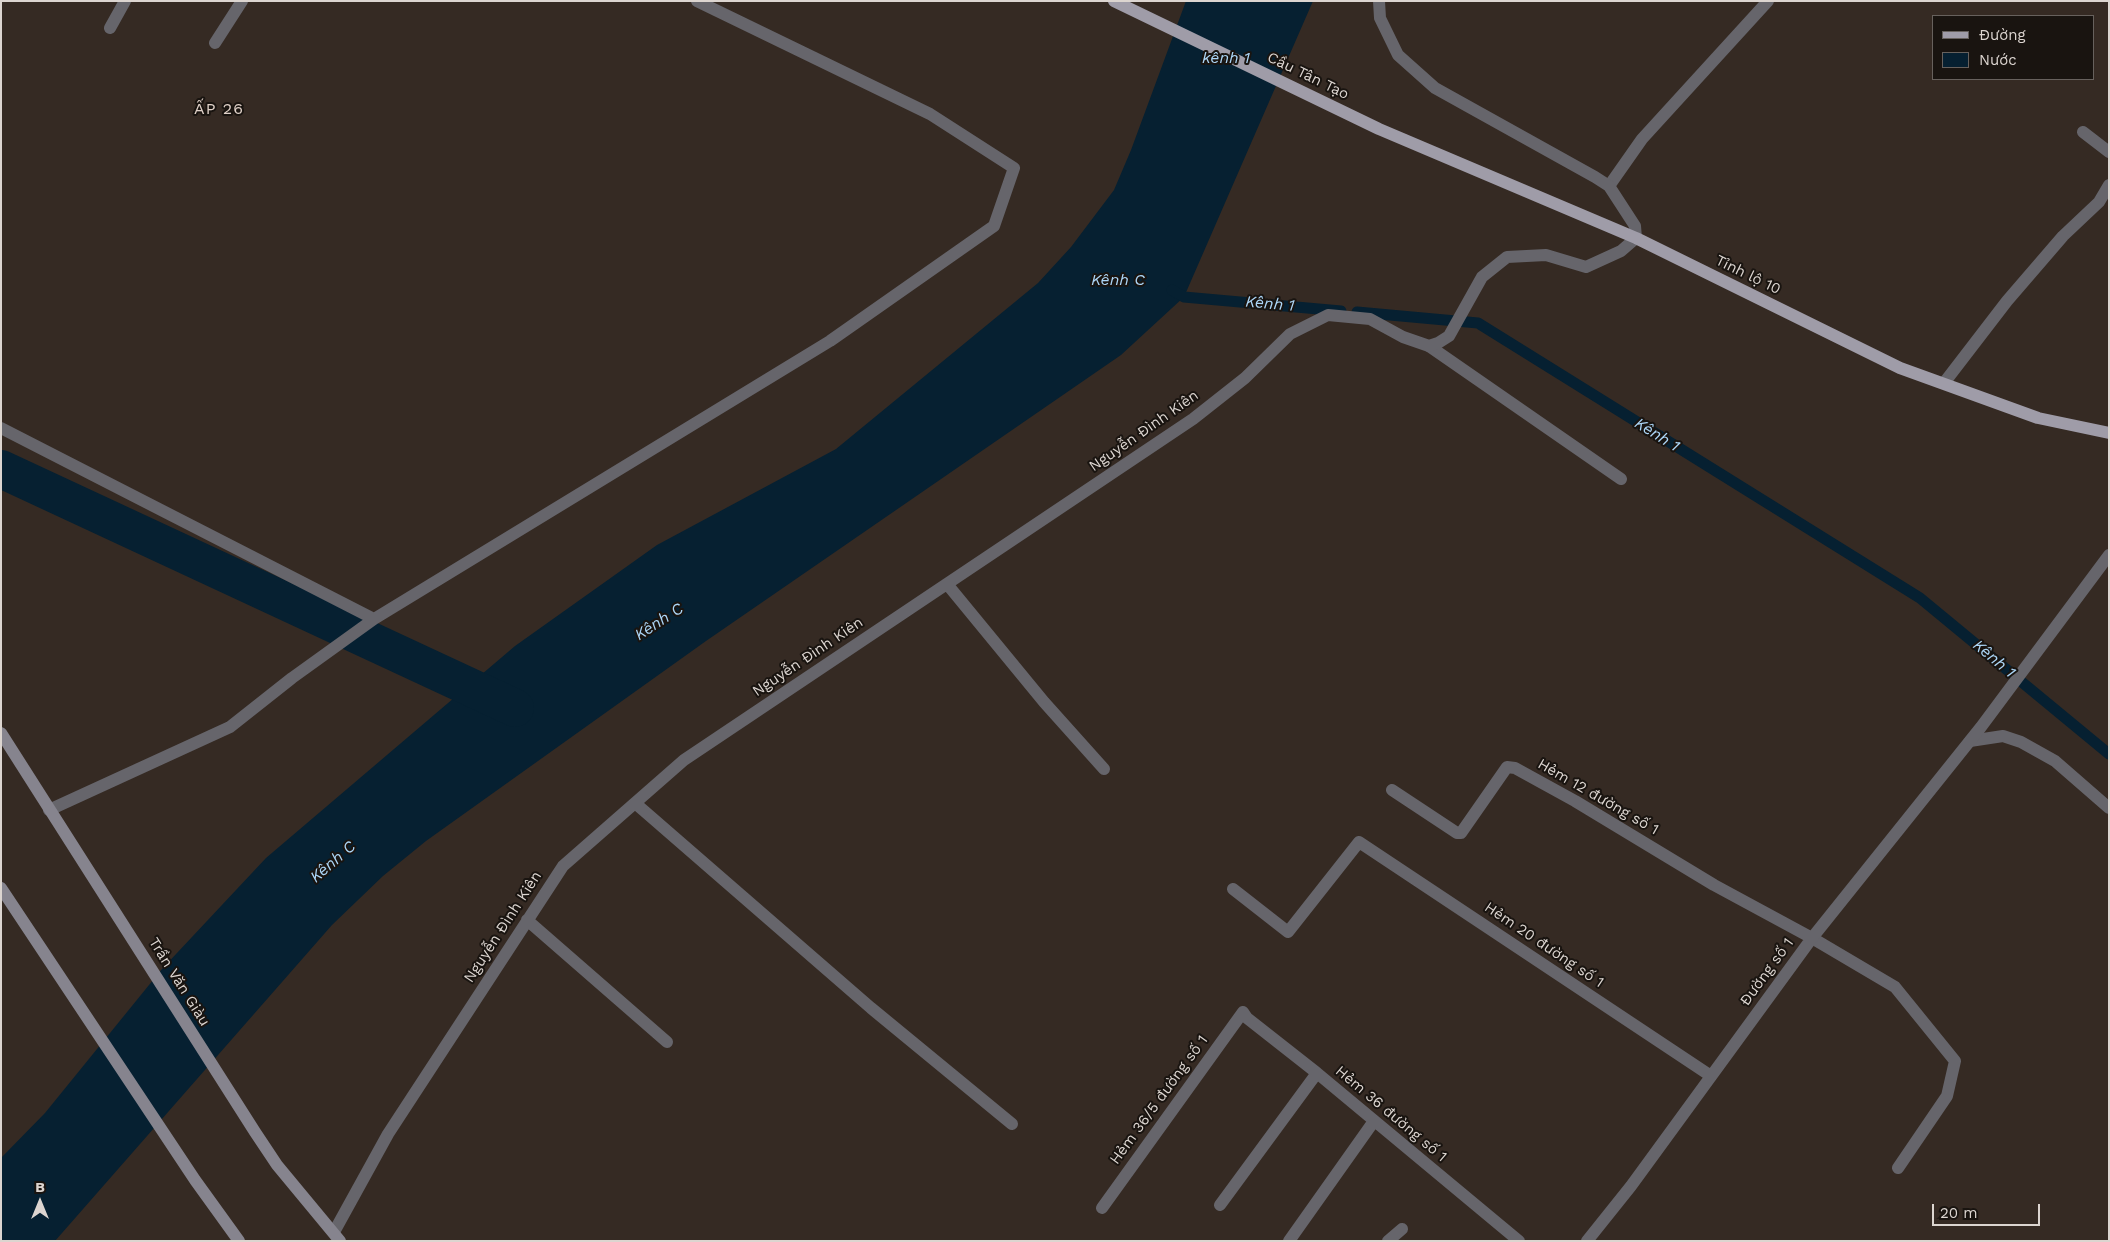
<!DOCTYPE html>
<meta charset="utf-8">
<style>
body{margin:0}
#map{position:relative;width:2110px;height:1242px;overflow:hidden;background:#352a23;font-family:"Work Sans",sans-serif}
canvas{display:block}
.frame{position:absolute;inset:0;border:2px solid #dcd5d0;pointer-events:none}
.legend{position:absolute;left:1932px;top:15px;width:162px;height:65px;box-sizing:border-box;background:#191410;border:1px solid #67615d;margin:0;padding:6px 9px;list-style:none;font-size:15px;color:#dcd5d0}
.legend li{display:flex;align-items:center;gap:10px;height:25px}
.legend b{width:25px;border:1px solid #67615d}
.north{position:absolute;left:15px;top:1177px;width:50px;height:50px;-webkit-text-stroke:4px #191410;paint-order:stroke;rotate:0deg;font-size:14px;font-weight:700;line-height:20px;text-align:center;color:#dcd5d0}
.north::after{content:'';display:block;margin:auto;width:18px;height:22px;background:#dcd5d0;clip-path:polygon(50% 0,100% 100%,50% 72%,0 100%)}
.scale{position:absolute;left:1932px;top:1204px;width:108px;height:22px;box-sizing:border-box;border:2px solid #dcd5d0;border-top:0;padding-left:6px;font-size:15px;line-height:18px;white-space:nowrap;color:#dcd5d0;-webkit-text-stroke:4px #191410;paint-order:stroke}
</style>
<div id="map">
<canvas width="2110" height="1242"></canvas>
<div class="frame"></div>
<ul class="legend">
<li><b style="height:6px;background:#9f9ca8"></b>Đường</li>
<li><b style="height:14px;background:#062031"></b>Nước</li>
</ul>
<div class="north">B</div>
<div class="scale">20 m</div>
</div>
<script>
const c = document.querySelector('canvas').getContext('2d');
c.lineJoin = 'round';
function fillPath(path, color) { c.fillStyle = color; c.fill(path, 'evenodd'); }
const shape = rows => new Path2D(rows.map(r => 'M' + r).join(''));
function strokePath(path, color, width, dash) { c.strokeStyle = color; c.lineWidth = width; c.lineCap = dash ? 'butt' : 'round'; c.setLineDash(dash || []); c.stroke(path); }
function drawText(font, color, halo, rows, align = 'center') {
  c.font = font + ' "Work Sans",sans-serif'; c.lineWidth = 4; c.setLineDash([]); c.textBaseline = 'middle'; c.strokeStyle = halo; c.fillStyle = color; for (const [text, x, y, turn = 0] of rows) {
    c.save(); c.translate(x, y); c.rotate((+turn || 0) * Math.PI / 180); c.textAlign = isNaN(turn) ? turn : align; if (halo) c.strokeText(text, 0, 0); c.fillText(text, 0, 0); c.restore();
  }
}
fillPath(shape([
 [1186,1,1313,1,1184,297,1121,355,706,641,426,841,383,876,332,925,55,1241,1,1241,1,1158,45,1113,162,969,266,858,515,646,657,545,836,449,1038,283,1071,247,1114,190,1131,150]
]), '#062031');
strokePath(shape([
 [1172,290,1184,297,1341,311],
 [1357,312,1478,323,1920,598,2109,754]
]), '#062031', 11);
strokePath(shape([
 [1,469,515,708]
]), '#062031', 38);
strokePath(shape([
 [110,28,125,1],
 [2083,132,2109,152],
 [1609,186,1642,139,1768,1],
 [1429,346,1621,479],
 [1944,383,2007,301,2063,236,2099,202,2109,185],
 [1970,741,2003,736,2021,742,2055,761,2109,808],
 [1812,938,1895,987,1955,1061,1947,1096,1898,1168]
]), '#66656b', 12);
strokePath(shape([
 [215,43,242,1],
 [1,428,374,619],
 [947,584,1044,702,1104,769],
 [1392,790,1457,833,1461,833,1507,767,1515,768,1575,801,1714,885,1812,938],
 [635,803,871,1008,1012,1124],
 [49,810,230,727,292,678,374,619,830,341,994,226,1014,168,930,114,697,1],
 [1233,889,1288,932,1359,842,1711,1076],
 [527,920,667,1042],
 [1220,1205,1317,1073],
 [1102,1208,1243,1012,1247,1018,1317,1073,1519,1241],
 [334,1232,388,1134,563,866,684,760,1193,419,1245,378,1290,334,1328,315,1370,319,1403,337,1429,346,1438,343,1449,336,1482,277,1507,257,1546,255,1586,267,1621,251,1636,238,1635,226,1609,186,1595,177,1435,88,1398,55,1380,18,1379,1],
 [1289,1241,1374,1121],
 [1388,1241,1402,1229],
 [1587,1241,1631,1186,1812,938,1981,727,2109,555]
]), '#66656b', 12);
strokePath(shape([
 [1,733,255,1132,277,1165,340,1241],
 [1,888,195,1180,239,1241]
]), '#86848e', 12);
strokePath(shape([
 [1114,1,1379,129,1636,238,1900,368,2038,418,2109,433]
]), '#9f9ca8', 12);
drawText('15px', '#dcd5d0', '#191410', [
 ["Cầu Tân Tạo",1308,76,26],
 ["Tỉnh lộ 10",1748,275,26],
 ["Nguyễn Đình Kiên",1144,431,-35],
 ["Nguyễn Đình Kiên",808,657,-34],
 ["Hẻm 12 đường số 1",1598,797,30],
 ["Nguyễn Đình Kiên",503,927,-57],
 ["Hẻm 20 đường số 1",1544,945,34],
 ["Đường số 1",1767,972,-54],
 ["Trần Văn Giàu",179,982,58],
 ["Hẻm 36/5 đường số 1",1159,1100,-54],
 ["Hẻm 36 đường số 1",1391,1114,40]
]);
drawText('italic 16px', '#acd6f7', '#191410', [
 ["kênh 1",1226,58],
 ["Kênh C",1118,280],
 ["Kênh 1",1270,304,5],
 ["Kênh 1",1657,435,32],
 ["Kênh C",659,622,-33],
 ["Kênh 1",1994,659,40],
 ["Kênh C",333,862,-41]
]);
c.letterSpacing = '1px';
drawText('16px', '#e0d1c8', '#191410', [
 ["ẤP 26",219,109]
]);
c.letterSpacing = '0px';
</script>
